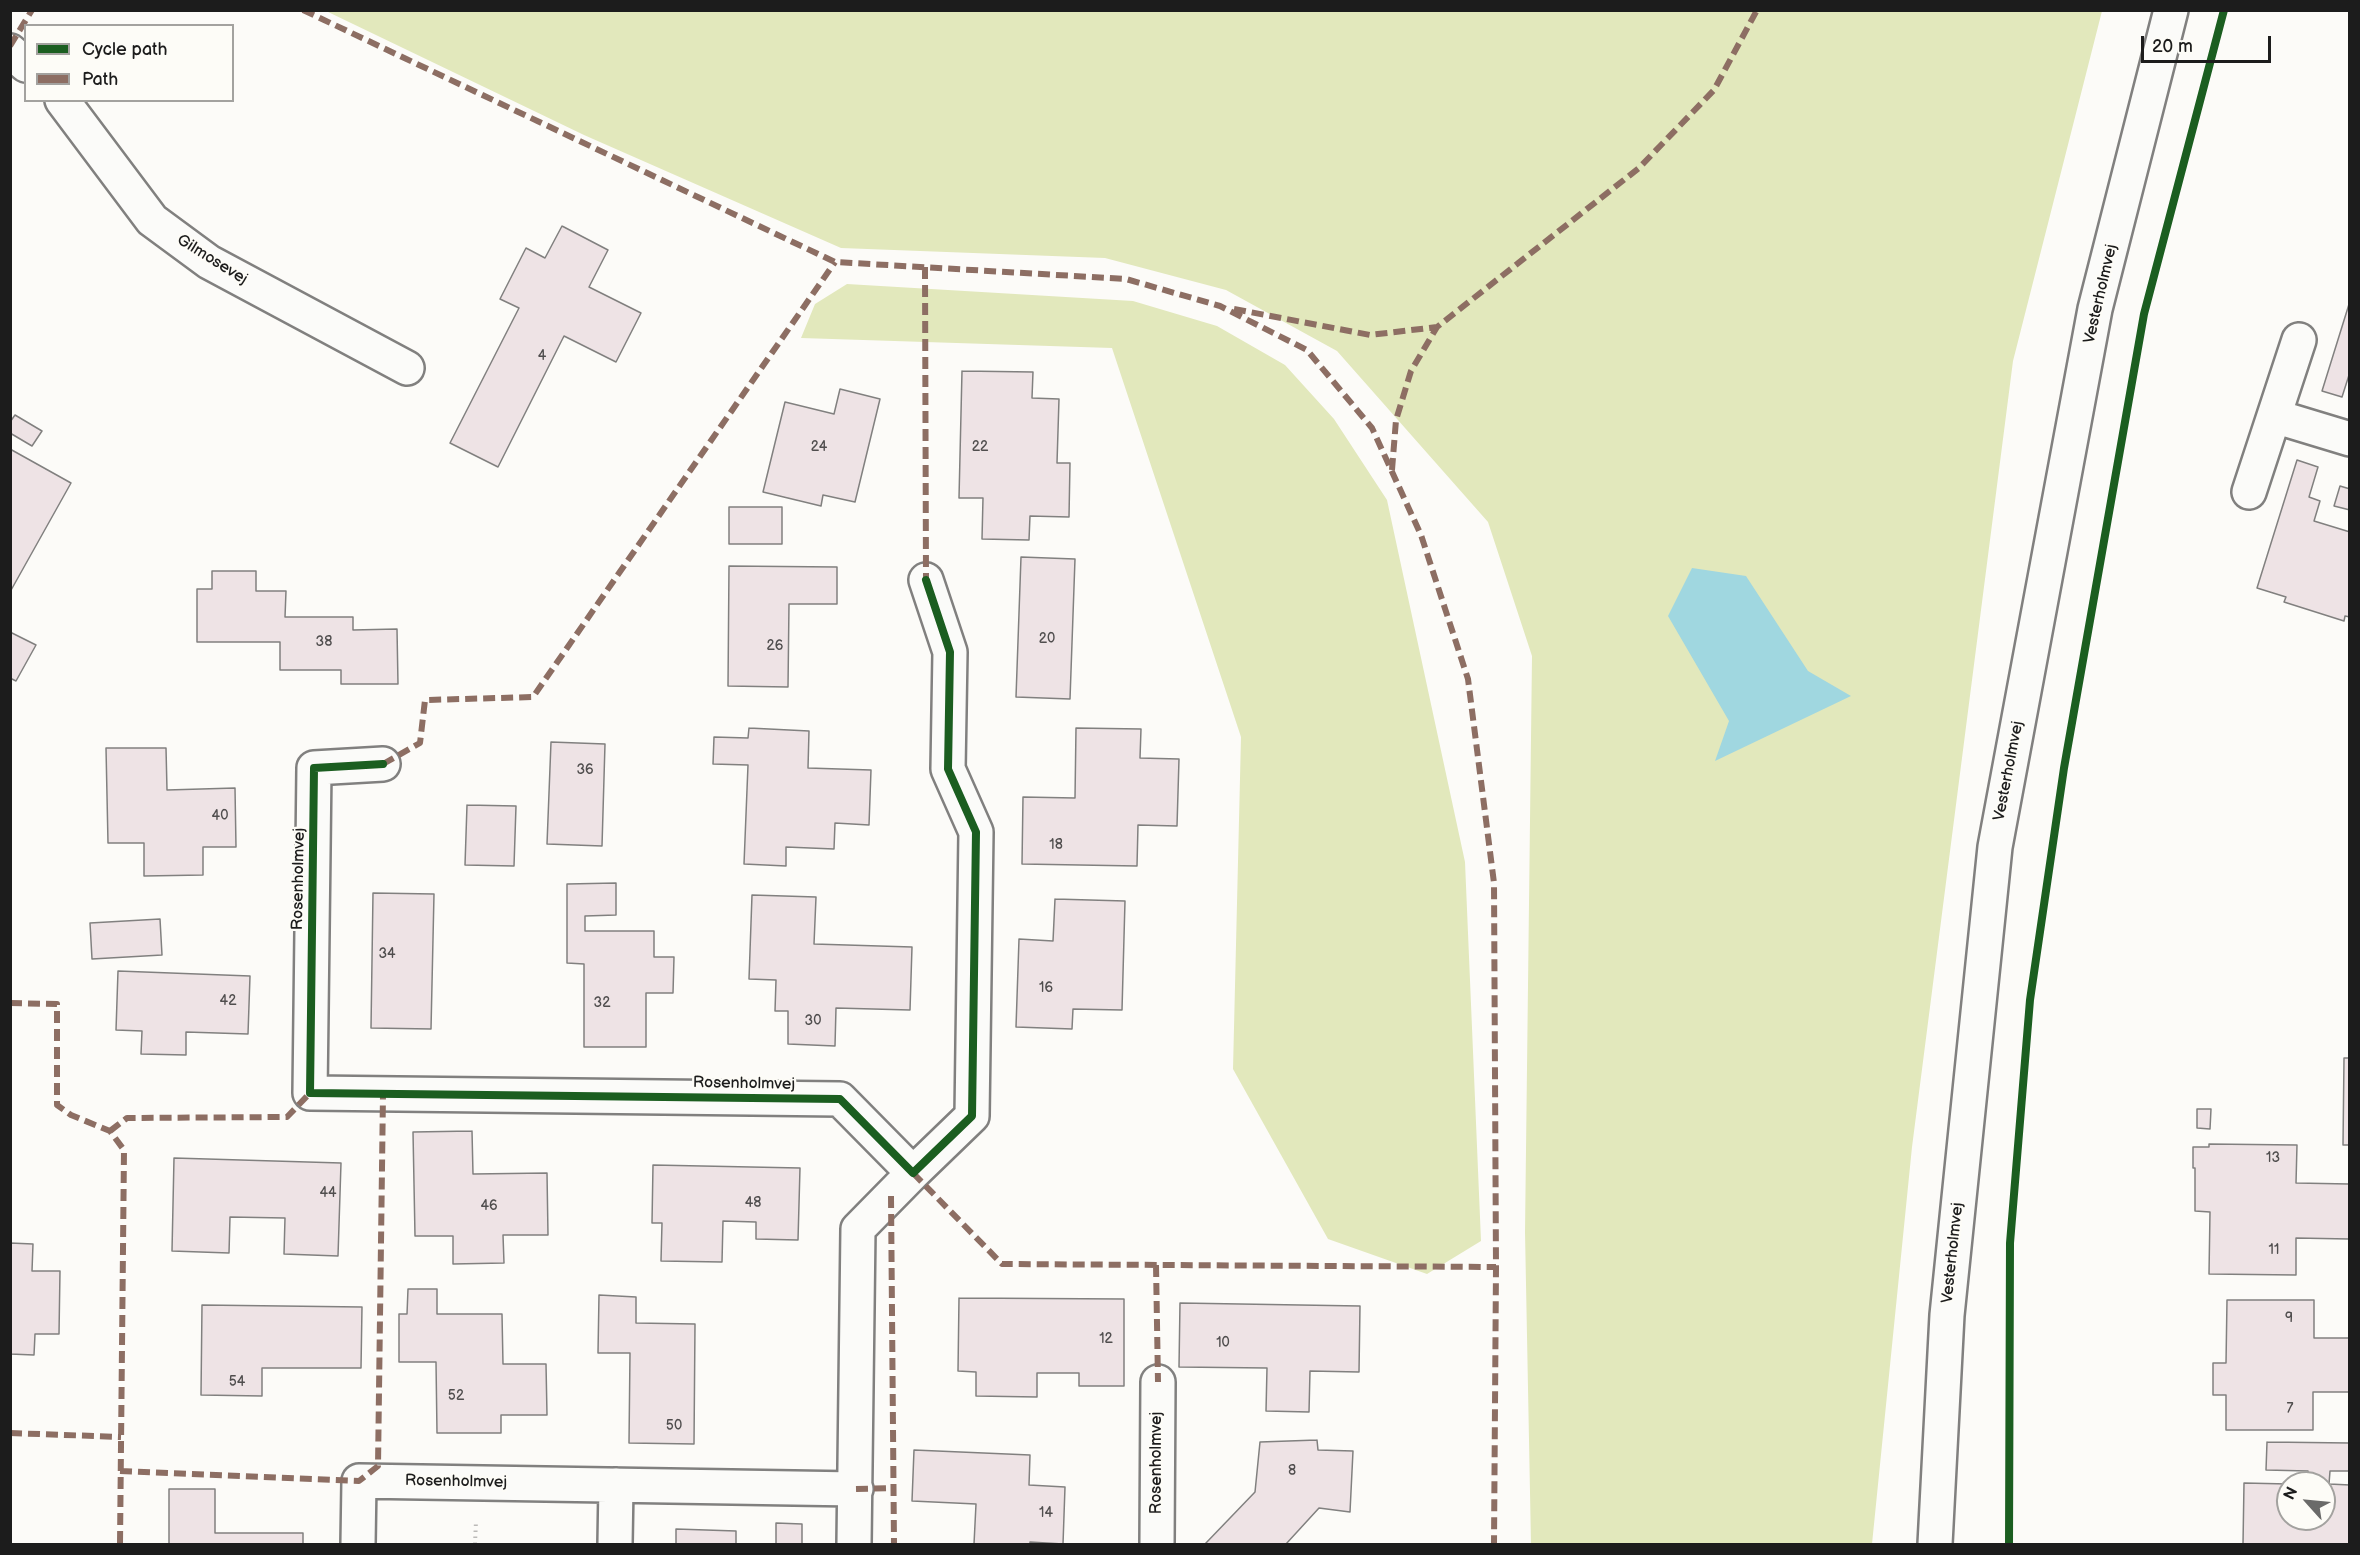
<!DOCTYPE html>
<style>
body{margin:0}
#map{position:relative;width:2360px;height:1555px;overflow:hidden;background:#fcfbf8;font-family:"Balsamiq Sans",sans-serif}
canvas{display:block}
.frame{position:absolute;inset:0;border:12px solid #1c1c1c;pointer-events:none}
.legend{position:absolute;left:24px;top:24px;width:210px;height:78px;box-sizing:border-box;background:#fdfcf7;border:2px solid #a3a29f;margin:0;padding:8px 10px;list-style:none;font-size:18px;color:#1c1c1c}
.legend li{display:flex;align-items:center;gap:12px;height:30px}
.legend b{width:30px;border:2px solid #a3a29f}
.north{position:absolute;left:2276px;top:1471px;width:60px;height:60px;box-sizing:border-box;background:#fdfcf7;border:2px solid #a3a29f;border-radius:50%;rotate:297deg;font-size:16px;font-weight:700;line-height:24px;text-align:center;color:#1c1c1c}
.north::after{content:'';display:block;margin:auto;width:21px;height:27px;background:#6a6a69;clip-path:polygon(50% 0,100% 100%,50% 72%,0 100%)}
.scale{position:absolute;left:2141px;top:36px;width:130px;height:27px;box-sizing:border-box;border:3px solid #1c1c1c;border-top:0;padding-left:8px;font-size:18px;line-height:21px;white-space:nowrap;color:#1c1c1c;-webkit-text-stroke:4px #fdfcf7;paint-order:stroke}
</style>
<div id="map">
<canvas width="2360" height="1555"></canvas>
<div class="frame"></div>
<ul class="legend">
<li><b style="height:8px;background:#1b5e20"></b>Cycle path</li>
<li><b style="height:8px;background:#8d6e63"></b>Path</li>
</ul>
<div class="north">N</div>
<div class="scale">20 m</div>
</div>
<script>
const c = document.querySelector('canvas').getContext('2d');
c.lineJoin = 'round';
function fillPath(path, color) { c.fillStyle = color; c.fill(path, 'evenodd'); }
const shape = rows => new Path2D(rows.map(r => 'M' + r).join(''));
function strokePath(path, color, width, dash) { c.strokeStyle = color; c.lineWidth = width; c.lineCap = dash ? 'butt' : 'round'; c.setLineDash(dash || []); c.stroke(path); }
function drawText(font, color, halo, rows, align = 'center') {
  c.font = font + ' "Balsamiq Sans",sans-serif'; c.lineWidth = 4.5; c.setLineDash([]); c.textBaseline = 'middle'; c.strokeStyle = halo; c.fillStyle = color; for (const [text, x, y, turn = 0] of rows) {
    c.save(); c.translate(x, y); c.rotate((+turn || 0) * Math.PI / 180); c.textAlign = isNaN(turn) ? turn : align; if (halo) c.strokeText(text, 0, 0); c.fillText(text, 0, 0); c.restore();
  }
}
fillPath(shape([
 [326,11,2102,11,2013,361,1912,1147,1872,1544,1531,1544,1525,1232,1532,656,1488,522,1337,351,1226,290,1105,258,841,248,584,135],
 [847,284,1133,301,1217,326,1285,365,1334,419,1387,500,1465,862,1481,1241,1427,1274,1328,1239,1233,1069,1241,737,1112,348,801,338,815,304]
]), '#e2e8bc');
fillPath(shape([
 [1692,568,1746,576,1808,671,1851,696,1715,761,1729,721,1668,616]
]), '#a0d7e0');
const building = shape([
 [562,226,608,250,589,287,641,313,616,362,564,336,498,467,450,443,519,308,500,299,526,248,545,258,562,226],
 [2350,301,2350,372,2342,397,2322,391,2350,301],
 [962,371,1033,372,1032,398,1059,399,1057,463,1070,463,1069,517,1030,516,1029,540,982,539,983,498,959,498,962,371],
 [840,389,880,399,855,502,823,495,821,506,763,492,785,402,834,414,840,389],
 [15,415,42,431,32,446,10,433,10,422,15,415],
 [10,449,71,483,10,592,10,449],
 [2297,460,2318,467,2309,497,2320,501,2314,521,2350,532,2350,617,2345,616,2344,621,2284,602,2286,597,2257,588,2297,460],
 [2340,486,2350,489,2350,510,2334,506,2340,486],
 [729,507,782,507,782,544,729,544,729,507],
 [1021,557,1075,559,1070,699,1016,697,1021,557],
 [729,566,837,567,837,604,789,604,788,687,728,686,729,566],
 [212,571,256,571,256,591,286,591,285,617,353,617,353,630,397,629,398,684,341,684,341,670,280,670,280,642,197,642,197,589,212,589,212,571],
 [10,632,36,645,16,681,10,678,10,632],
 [749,728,809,731,808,768,871,770,869,825,835,823,834,849,786,847,786,866,744,864,748,765,713,764,714,737,748,738,749,728],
 [1076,728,1141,729,1140,758,1179,759,1177,826,1138,825,1137,866,1022,864,1023,797,1075,798,1076,728],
 [551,742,605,744,602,846,547,844,551,742],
 [106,748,166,748,167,790,235,788,236,847,203,847,203,875,144,876,144,843,108,843,106,748],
 [467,805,516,806,514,866,465,865,467,805],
 [616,883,616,915,585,916,585,931,654,931,654,957,674,957,673,993,646,993,646,1047,584,1047,584,964,567,963,567,884,616,883],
 [373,893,434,894,431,1029,371,1028,373,893],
 [752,895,816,897,814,944,912,947,910,1010,836,1008,835,1046,788,1044,788,1011,775,1011,776,980,749,979,752,895],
 [1055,899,1125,901,1122,1010,1073,1009,1072,1029,1016,1027,1019,939,1053,941,1055,899],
 [160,919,162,955,92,959,90,923,160,919],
 [118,971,250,976,248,1034,186,1032,186,1055,141,1054,142,1031,116,1030,118,971],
 [2344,1058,2350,1058,2350,1145,2343,1145,2344,1058],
 [2197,1109,2211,1109,2210,1129,2197,1128,2197,1109],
 [472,1131,473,1174,547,1173,548,1235,503,1235,504,1263,453,1264,453,1236,415,1236,413,1132,472,1131],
 [2209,1144,2297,1145,2296,1183,2349,1184,2349,1239,2296,1238,2296,1275,2209,1274,2210,1212,2195,1211,2195,1168,2193,1168,2193,1147,2209,1147,2209,1144],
 [174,1158,341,1163,338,1256,284,1254,285,1218,230,1217,229,1253,172,1251,174,1158],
 [653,1165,800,1168,798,1240,756,1239,756,1222,723,1221,722,1262,661,1261,662,1223,652,1223,653,1165],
 [10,1243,33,1244,32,1271,60,1271,59,1334,35,1334,34,1355,10,1354,10,1243],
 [408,1289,437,1289,437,1314,502,1314,503,1364,546,1364,547,1415,501,1415,501,1433,437,1433,436,1362,399,1362,399,1314,407,1314,408,1289],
 [599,1295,636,1297,636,1323,695,1324,694,1444,629,1443,630,1353,598,1353,599,1295],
 [959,1298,1124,1299,1124,1386,1079,1386,1079,1373,1037,1373,1037,1397,976,1396,976,1372,958,1371,959,1298],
 [2227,1300,2314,1300,2314,1338,2350,1338,2350,1392,2313,1392,2313,1430,2226,1430,2226,1395,2213,1395,2213,1363,2226,1363,2227,1300],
 [1180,1303,1360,1306,1359,1372,1310,1371,1309,1412,1266,1411,1267,1368,1179,1367,1180,1303],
 [202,1305,362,1307,361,1368,262,1368,262,1396,201,1395,202,1305],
 [1317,1440,1318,1450,1353,1451,1350,1512,1319,1508,1286,1544,1205,1544,1255,1492,1260,1442,1317,1440],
 [2267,1442,2350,1443,2350,1471,2330,1471,2329,1484,2350,1485,2350,1544,2243,1544,2244,1483,2288,1484,2288,1519,2324,1519,2324,1483,2308,1483,2308,1471,2266,1470,2267,1442],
 [914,1450,1030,1455,1029,1485,1065,1487,1063,1544,1030,1542,1030,1544,974,1544,976,1504,912,1501,914,1450],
 [169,1489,215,1489,215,1533,303,1533,303,1544,169,1544,169,1489],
 [776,1523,802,1524,802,1544,776,1544,776,1523],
 [676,1529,736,1531,736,1544,676,1544,676,1529]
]);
fillPath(building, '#eee3e5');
strokePath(building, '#81807f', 1.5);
const minor = shape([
 [10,51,26,65],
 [62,100,152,220,209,262,407,368],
 [2274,416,2350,439],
 [2249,492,2299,340],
 [383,764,314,768,310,1093,840,1099,913,1173,972,1116,976,832,948,769,950,652,926,580],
 [358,1544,359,1481,856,1489],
 [615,1544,616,1485],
 [854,1544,858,1229,913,1173],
 [1157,1544,1158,1382]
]);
const tertiary = shape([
 [1935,1544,1947,1315,1995,847,2095,309,2171,10]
]);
strokePath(minor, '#81807f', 38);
strokePath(tertiary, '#81807f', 38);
strokePath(shape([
 [475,1544,476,1521]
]), '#bbbab8', 4, [1.5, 4.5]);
strokePath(minor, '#fbfbf9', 33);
strokePath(tertiary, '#fbfbf9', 33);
strokePath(shape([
 [303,10,835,262,1126,279,1220,306,1307,350,1372,428,1421,535,1468,679,1494,883,1496,1267,1494,1544],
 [10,46,32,10],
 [925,267,926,580],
 [1234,309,1370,335,1437,327,1639,168,1714,90,1757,10],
 [1392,470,1396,420,1411,371,1437,327],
 [383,764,420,743,425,700,533,697,835,262],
 [10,1003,57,1004,57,1105,71,1115,110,1131,124,1150,120,1544],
 [110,1131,127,1118,287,1117,310,1093],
 [913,1173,1002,1264,1496,1267],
 [891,1196,894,1544],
 [1156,1265,1158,1382],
 [10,1433,121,1437],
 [120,1471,359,1481,378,1466,383,1094],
 [856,1489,893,1488]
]), '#8d6e63', 6, [12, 6]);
strokePath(shape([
 [383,764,314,768,310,1093,840,1099,913,1173,972,1116,976,832,948,769,950,652,926,580],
 [2009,1544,2010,1243,2030,1000,2064,768,2144,314,2224,10]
]), '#1b5e20', 8);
drawText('14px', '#504e4e', null, [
 ["4",542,356],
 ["24",819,447],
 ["22",980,447],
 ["20",1047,639],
 ["38",324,642],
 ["26",775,646],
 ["36",585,770],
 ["40",220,816],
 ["18",1056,845],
 ["34",387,954],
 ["16",1046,988],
 ["42",228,1001],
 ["32",602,1003],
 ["30",813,1021],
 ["13",2273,1158],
 ["44",328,1193],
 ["48",753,1203],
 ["46",489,1206],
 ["11",2274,1250],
 ["9",2289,1318],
 ["12",1106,1339],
 ["10",1223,1343],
 ["54",237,1382],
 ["52",456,1396],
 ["7",2290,1409],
 ["50",674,1426],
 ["8",1292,1471],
 ["14",1046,1513]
]);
drawText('16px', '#1c1c1c', '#fdfcf7', [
 ["Gilmosevej",212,260,32],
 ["Vesterholmvej",2101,294,-77],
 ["Vesterholmvej",2009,771,-79],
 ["Rosenholmvej",299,879,-89],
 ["Rosenholmvej",744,1084,1],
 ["Vesterholmvej",1953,1253,-84],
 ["Rosenholmvej",1157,1463,-90],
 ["Rosenholmvej",456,1482,1]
]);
</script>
